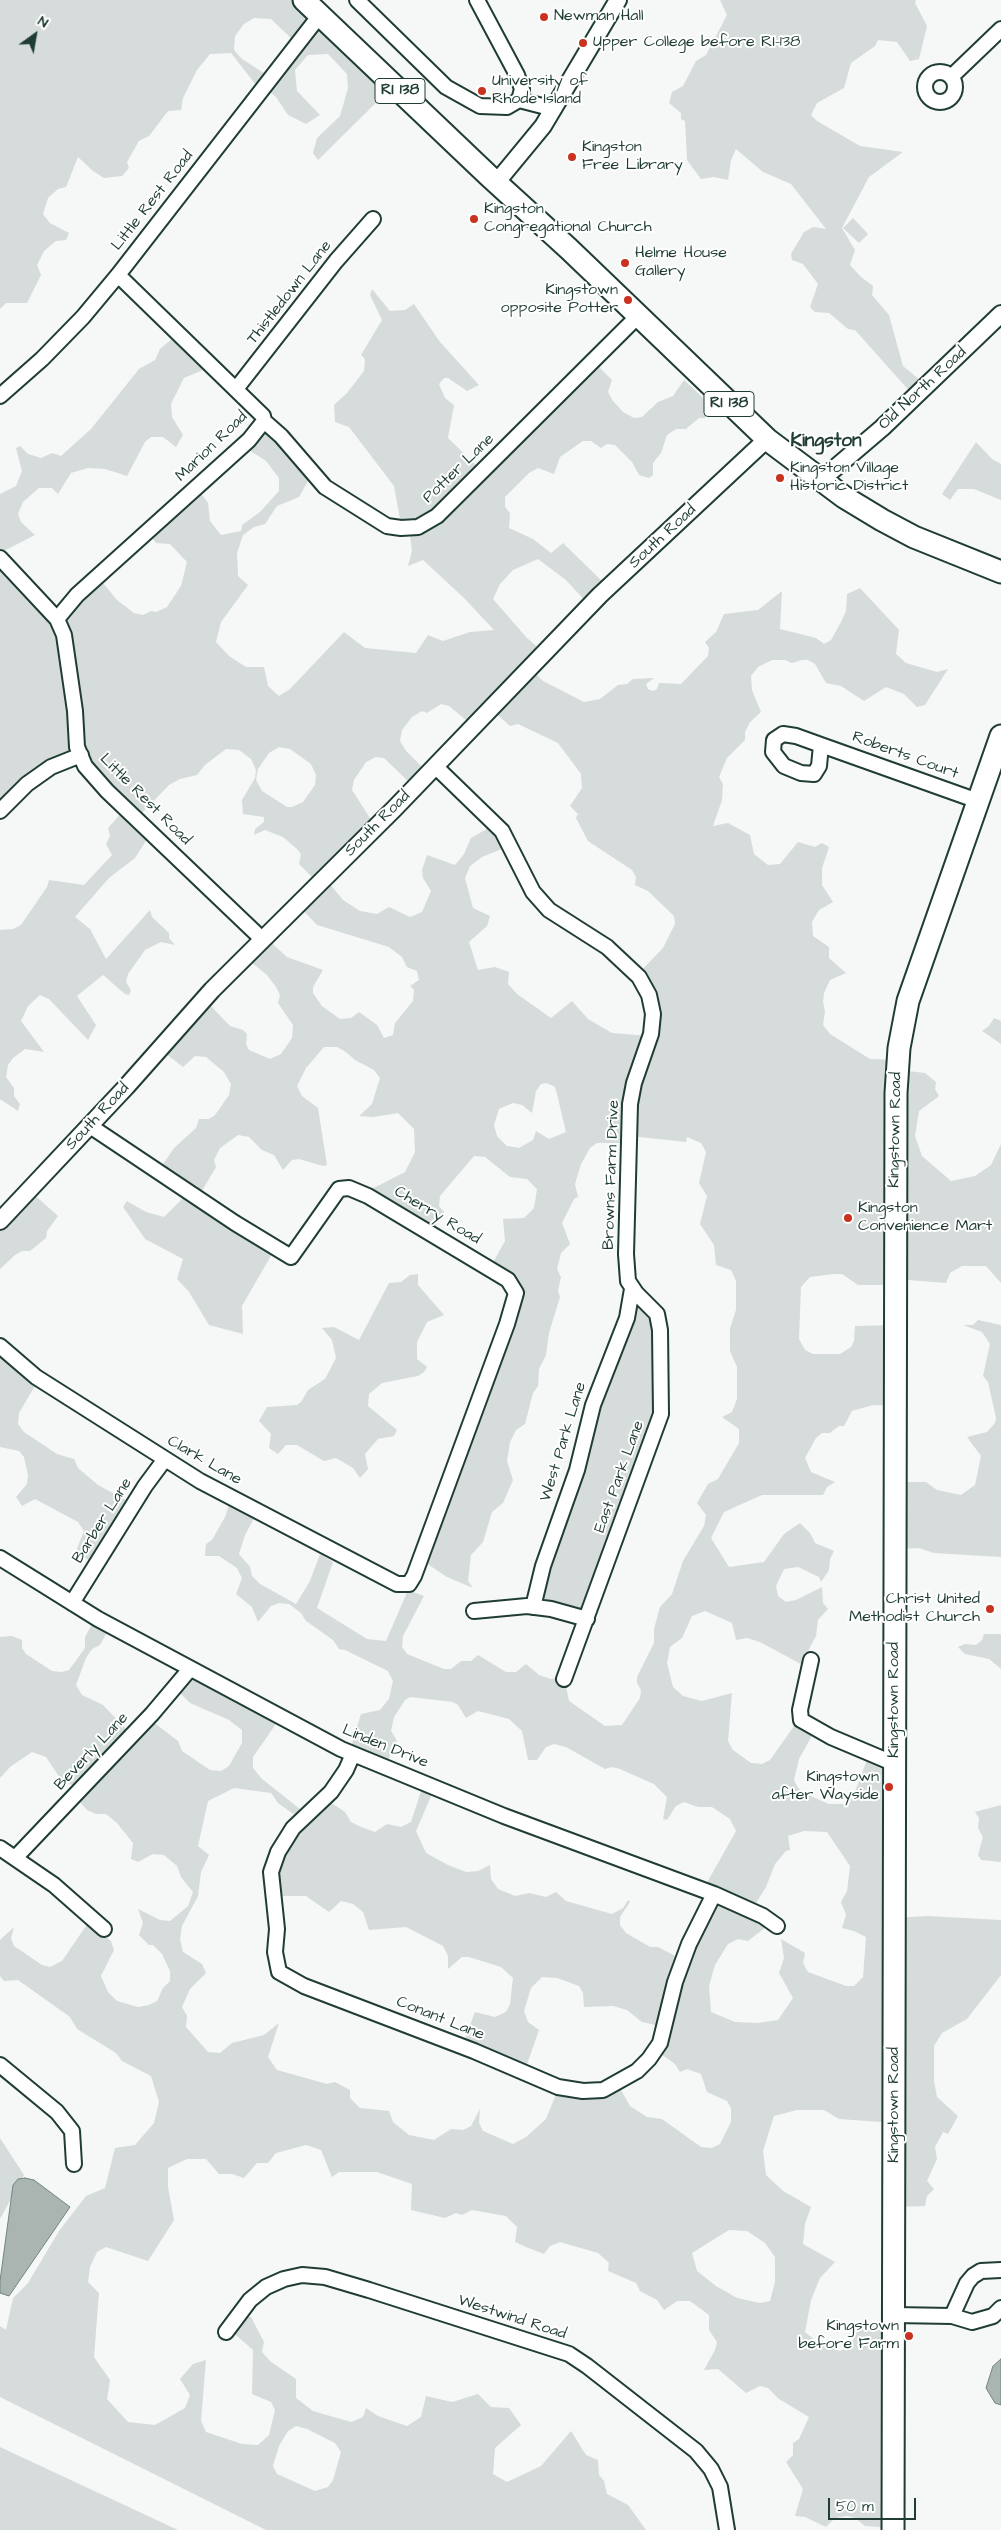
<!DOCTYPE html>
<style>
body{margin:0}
#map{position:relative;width:1001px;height:2530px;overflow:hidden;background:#f6f7f7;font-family:"Architects Daughter",sans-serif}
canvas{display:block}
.north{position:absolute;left:10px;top:10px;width:50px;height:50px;-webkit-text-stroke:4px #fff;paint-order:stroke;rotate:32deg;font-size:14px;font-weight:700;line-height:20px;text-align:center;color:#1f3d34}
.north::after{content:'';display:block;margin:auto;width:18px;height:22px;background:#1f3d34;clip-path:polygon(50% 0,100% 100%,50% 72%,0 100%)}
.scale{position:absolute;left:828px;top:2498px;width:88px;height:22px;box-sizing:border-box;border:2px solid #1f3d34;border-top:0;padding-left:6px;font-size:15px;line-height:18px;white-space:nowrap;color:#1f3d34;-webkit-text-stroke:4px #fff;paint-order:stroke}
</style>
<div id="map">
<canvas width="1001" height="2530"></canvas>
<div class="north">N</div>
<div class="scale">50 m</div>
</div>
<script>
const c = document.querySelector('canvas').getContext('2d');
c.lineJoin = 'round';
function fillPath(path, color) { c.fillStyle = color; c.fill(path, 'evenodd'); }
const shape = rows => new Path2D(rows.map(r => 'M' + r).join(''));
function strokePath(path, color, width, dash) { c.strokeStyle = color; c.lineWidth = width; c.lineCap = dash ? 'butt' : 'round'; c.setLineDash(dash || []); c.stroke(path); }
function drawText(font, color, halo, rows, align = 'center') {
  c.font = font + ' "Architects Daughter",sans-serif'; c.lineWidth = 4; c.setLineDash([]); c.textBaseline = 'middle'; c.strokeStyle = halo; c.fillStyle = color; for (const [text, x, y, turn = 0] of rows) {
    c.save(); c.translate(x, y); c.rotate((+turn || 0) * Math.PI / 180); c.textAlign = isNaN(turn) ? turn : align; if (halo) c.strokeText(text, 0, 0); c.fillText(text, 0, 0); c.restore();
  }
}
fillPath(shape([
 [0,0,301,0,390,89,318,160,313,153,317,138,340,116,348,88,347,74,328,54,308,55,295,70,297,91,320,115,306,124,288,115,276,97,264,87,260,90,231,53,210,54,197,70,183,98,181,110,168,111,149,136,139,141,127,162,129,168,122,176,104,178,93,171,78,157,66,187,58,189,48,198,43,214,50,223,69,233,66,240,56,241,44,251,37,265,41,275,27,303,6,303,0,309],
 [254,18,271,19,293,40,270,77,242,59,234,50,235,36,244,24],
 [720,0,916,0,915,3,927,26,919,59,910,61,897,42,878,40,875,46,851,63,844,88,817,103,811,115,817,121,860,146,903,152,869,177,842,228,855,250,850,265,861,277,873,286,872,295,889,315,903,366,921,381,913,395,855,330,848,329,829,313,815,312,810,307,818,284,803,264,792,260,791,254,804,232,813,227,826,229,791,184,763,172,736,149,731,160,728,180,714,177,701,179,687,160,685,121,681,119,681,113,669,103,672,92,683,86,696,61,706,55,727,15],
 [853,218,868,234,859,243,843,228],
 [372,289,390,311,405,310,414,304,440,342,479,385,467,391,448,378,444,378,439,384,445,398,454,405,448,438,481,470,593,361,612,380,608,392,613,401,623,412,634,418,642,417,658,402,673,396,684,380,712,406,705,418,699,418,686,429,676,429,667,435,661,453,653,463,653,475,649,478,639,475,632,462,615,445,607,444,601,448,591,441,583,441,560,457,554,474,538,468,529,473,505,497,505,507,510,513,509,528,533,539,551,553,563,543,604,583,589,605,566,580,538,559,513,570,500,584,493,599,526,637,544,653,531,669,543,681,584,702,600,699,618,685,627,684,633,679,654,678,646,684,648,689,653,691,657,689,659,683,681,684,708,656,709,648,705,642,716,632,724,614,758,610,782,591,780,629,816,638,824,644,831,640,841,622,846,611,847,594,860,588,899,630,896,654,906,663,937,672,948,669,925,705,917,707,904,694,886,687,864,701,841,686,826,683,815,664,808,660,802,660,792,663,785,660,772,660,758,667,751,676,752,690,761,712,750,722,745,732,745,740,727,758,719,777,723,784,722,800,713,826,728,823,750,835,754,854,768,865,780,864,798,842,815,847,822,843,829,847,822,868,822,885,833,902,819,910,812,922,813,936,829,947,829,958,846,973,830,980,824,993,823,1002,825,1011,823,1025,830,1034,870,1059,897,1060,899,1070,925,1073,936,1082,935,1089,939,1096,919,1111,915,1136,922,1156,951,1181,975,1176,991,1165,1001,1144,1001,1283,986,1266,962,1266,950,1273,946,1283,896,1279,894,1285,858,1285,842,1274,833,1274,810,1277,801,1287,799,1339,805,1350,813,1354,840,1354,851,1347,854,1341,855,1326,894,1325,894,1406,873,1405,852,1411,844,1426,839,1426,830,1433,822,1433,816,1438,805,1458,811,1472,835,1482,827,1487,823,1495,762,1495,724,1512,711,1538,729,1567,764,1562,784,1534,800,1523,810,1533,815,1543,834,1551,830,1559,829,1570,821,1582,819,1577,798,1567,784,1569,776,1586,778,1596,786,1602,796,1600,822,1587,823,1603,828,1609,818,1620,816,1636,808,1651,810,1658,808,1668,760,1642,747,1638,736,1640,732,1623,705,1611,692,1616,682,1638,670,1647,667,1663,673,1687,683,1696,702,1701,732,1693,728,1741,733,1750,751,1763,762,1764,770,1760,797,1722,814,1732,799,1759,794,1780,798,1788,806,1794,829,1804,844,1804,856,1789,868,1757,890,1762,896,1918,927,1916,1001,1920,1001,1975,967,2019,942,2033,934,2046,934,2081,937,2097,958,2116,948,2134,943,2132,935,2147,937,2159,927,2181,934,2189,927,2196,925,2206,895,2207,894,2123,839,2119,824,2110,797,2110,774,2116,763,2151,766,2175,783,2191,811,2207,805,2224,803,2244,835,2262,820,2278,811,2300,805,2332,821,2345,840,2351,851,2345,860,2324,893,2327,893,2528,865,2526,855,2518,847,2516,835,2518,826,2527,805,2517,795,2516,803,2489,786,2462,793,2455,793,2443,799,2439,809,2417,779,2399,768,2388,760,2386,746,2393,718,2369,704,2370,715,2350,717,2342,709,2330,709,2315,690,2301,677,2301,664,2310,657,2300,640,2291,636,2283,608,2271,609,2263,598,2253,560,2242,550,2246,544,2254,526,2247,515,2242,517,2227,506,2216,472,2210,462,2215,456,2213,445,2218,411,2210,412,2184,377,2172,339,2172,332,2177,321,2150,306,2145,276,2153,268,2163,257,2163,244,2178,232,2174,219,2174,206,2159,187,2159,168,2168,168,2187,174,2220,148,2261,106,2247,97,2252,90,2267,88,2282,99,2293,94,2357,110,2380,107,2399,128,2422,155,2425,185,2408,190,2395,180,2379,193,2364,206,2360,201,2421,206,2432,242,2444,258,2445,269,2435,275,2410,271,2402,252,2394,253,2350,229,2329,238,2314,251,2317,264,2342,262,2352,270,2361,296,2379,296,2398,313,2411,351,2422,363,2417,366,2408,378,2416,407,2426,421,2417,426,2396,452,2402,478,2394,491,2407,509,2408,521,2425,495,2448,493,2474,507,2482,541,2466,571,2431,586,2455,598,2460,599,2475,604,2481,607,2494,628,2505,646,2530,266,2530,0,2397,0,2326,6,2330,13,2298,28,2283,59,2231,86,2196,105,2188,115,2148,135,2145,154,2123,159,2102,151,2076,122,2061,116,2053,77,2029,70,2017,18,1980,4,1981,0,1976,0,1940,14,1927,11,1938,14,1946,42,1965,50,1967,62,1961,88,1923,111,1941,114,1950,101,1976,108,1992,117,2001,138,2007,149,2005,157,2001,163,1988,170,1981,170,1971,162,1954,153,1945,149,1945,139,1935,143,1923,138,1909,160,1920,170,1921,188,1906,193,1892,181,1877,177,1866,164,1855,153,1854,138,1862,131,1859,133,1843,117,1823,106,1814,96,1814,87,1810,75,1797,78,1790,58,1775,46,1757,32,1752,10,1767,0,1778,0,1637,12,1636,22,1640,22,1648,26,1654,52,1671,62,1672,69,1670,85,1648,85,1637,96,1617,111,1625,100,1645,92,1649,86,1658,76,1685,82,1695,103,1705,128,1731,148,1718,178,1741,182,1751,210,1770,221,1771,229,1766,242,1743,242,1730,229,1720,190,1703,175,1688,187,1671,280,1718,253,1757,253,1768,262,1779,305,1813,327,1800,345,1812,351,1822,361,1827,375,1832,387,1824,401,1827,411,1822,424,1782,435,1787,416,1831,426,1853,448,1865,466,1872,478,1871,490,1865,491,1879,498,1889,515,1896,529,1893,546,1897,556,1892,566,1901,612,1914,623,1908,628,1900,630,1902,620,1917,620,1925,626,1933,650,1947,658,1947,681,1959,711,1899,704,1888,736,1831,730,1819,712,1807,698,1807,684,1802,676,1806,667,1820,663,1819,667,1797,654,1784,620,1769,612,1767,605,1769,566,1747,554,1744,546,1747,537,1760,528,1760,522,1731,509,1719,478,1711,466,1718,458,1705,453,1702,410,1697,405,1700,394,1717,391,1731,397,1741,386,1765,350,1750,361,1714,380,1710,389,1699,393,1681,388,1671,345,1650,339,1649,333,1640,306,1621,301,1613,289,1604,279,1603,271,1606,258,1622,252,1607,236,1594,242,1578,237,1568,219,1556,205,1556,206,1544,212,1540,225,1517,232,1496,258,1511,245,1535,239,1554,250,1567,252,1576,260,1584,296,1604,310,1581,320,1554,333,1562,317,1608,367,1639,386,1641,408,1590,424,1596,403,1636,402,1647,407,1654,444,1669,451,1669,461,1661,471,1661,478,1655,506,1672,516,1672,526,1664,539,1675,551,1679,564,1676,569,1701,605,1726,622,1725,640,1698,641,1690,637,1683,637,1677,654,1643,654,1629,660,1607,672,1594,683,1561,704,1526,706,1515,697,1503,708,1484,718,1479,739,1443,739,1429,722,1417,732,1412,737,1399,737,1367,730,1351,730,1328,736,1310,736,1281,731,1270,716,1265,714,1245,700,1224,707,1196,699,1183,706,1152,701,1143,687,1137,686,1142,630,1136,627,1143,597,1143,590,1148,581,1164,575,1184,578,1197,574,1199,562,1223,570,1244,561,1253,557,1269,561,1277,558,1291,560,1297,549,1333,546,1355,539,1369,538,1386,533,1393,525,1424,516,1430,510,1442,507,1461,513,1480,503,1503,492,1512,483,1542,471,1555,468,1581,473,1588,447,1577,420,1559,515,1293,491,1266,505,1241,503,1219,524,1218,534,1208,537,1189,527,1179,510,1177,485,1157,474,1156,440,1196,439,1206,444,1212,432,1232,364,1193,405,1172,415,1152,414,1129,398,1113,373,1117,359,1116,372,1104,380,1078,374,1070,355,1060,346,1052,337,1047,324,1047,306,1068,297,1086,302,1096,318,1108,327,1165,323,1166,299,1159,292,1160,283,1170,274,1155,262,1150,249,1137,238,1135,220,1148,214,1160,216,1167,199,1196,276,1247,242,1306,243,1334,209,1325,189,1292,177,1279,183,1259,145,1239,123,1207,127,1201,146,1212,164,1217,189,1192,159,1170,174,1148,196,1128,199,1119,209,1119,215,1115,229,1095,231,1084,224,1072,206,1057,195,1056,183,1067,161,1050,204,999,230,1026,243,1030,247,1034,246,1044,249,1050,270,1059,281,1054,292,1038,293,1025,278,1003,280,995,276,987,267,975,246,958,265,937,287,957,323,970,313,987,313,993,322,1006,340,1019,351,1018,359,1012,377,1025,384,1038,393,1035,395,1023,413,1001,414,990,410,986,419,980,417,971,407,967,402,957,389,947,317,925,298,905,317,882,299,864,301,854,297,849,283,837,265,830,254,835,255,829,264,822,264,817,243,814,242,800,255,778,256,770,251,759,239,750,226,749,205,765,197,775,180,779,169,785,138,817,152,831,135,858,109,878,75,917,90,929,106,959,150,910,152,917,169,933,169,938,175,945,161,942,145,950,128,974,126,982,131,990,129,995,125,994,103,975,77,996,96,1025,88,1040,49,999,40,995,28,1006,21,1021,44,1052,25,1049,13,1058,8,1065,6,1077,14,1088,14,1096,20,1104,18,1111,0,1099,0,930,13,929,21,925,47,887,49,880,84,885,112,855,106,844,110,836,108,828,125,809,78,755,0,809,0,556,54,615,98,577,117,600,134,613,143,615,151,611,156,612,167,607,181,586,187,562,170,544,156,543,148,532,197,488,208,503,210,521,221,535,241,531,242,525,260,512,279,491,279,478,266,461,243,446,264,420,313,472,299,497,277,506,265,524,254,527,243,535,237,553,238,576,248,585,221,622,216,642,229,656,246,667,264,667,268,686,279,696,290,689,344,632,365,648,416,653,428,635,443,641,470,632,494,630,464,598,423,560,408,566,412,551,409,527,401,525,394,486,349,427,335,422,334,405,347,393,364,371,365,359,361,355,382,320,370,295],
 [441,704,449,706,472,725,491,709,510,726,518,724,558,743,581,774,582,788,570,806,578,814,576,818,588,841,632,870,636,877,635,885,648,891,674,916,675,924,663,948,639,973,651,1033,649,1036,612,1033,588,1019,572,1001,551,1018,517,994,508,984,509,972,495,967,478,970,469,942,487,926,490,916,473,908,465,878,470,866,482,857,509,846,492,826,471,838,464,854,455,865,427,855,422,870,423,878,431,891,422,912,410,917,389,907,377,914,360,911,343,900,325,878,375,826,352,790,354,780,366,762,376,757,384,758,413,786,427,772,406,751,400,741,402,730,412,717,422,711,427,713],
 [279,747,290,749,311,764,316,775,315,785,303,802,292,807,287,807,262,791,256,780,258,769,269,753],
 [546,1083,554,1086,556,1090,566,1132,549,1139,536,1131,533,1140,519,1148,507,1146,497,1136,494,1125,499,1109,513,1103,522,1105,532,1113,536,1091,541,1084],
 [234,1788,271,1793,278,1803,299,1818,271,1871,274,1896,306,1896,329,1912,341,1901,353,1904,363,1912,369,1930,406,1927,443,1946,448,1956,448,1969,462,1957,469,1957,501,1967,513,1978,510,2004,506,2012,495,2017,475,2012,463,2044,525,2070,539,2030,528,2022,524,2011,531,1988,542,1977,557,1978,579,1986,583,1993,584,2007,613,2006,627,2010,642,2022,664,2027,655,2050,675,2064,680,2072,687,2069,701,2074,707,2092,727,2101,731,2108,731,2122,720,2144,712,2148,701,2147,662,2119,647,2117,630,2106,617,2083,559,2087,546,2119,526,2137,513,2144,483,2131,479,2123,480,2109,471,2126,463,2130,451,2129,434,2140,409,2135,393,2122,389,2111,360,2108,350,2098,350,2090,335,2082,327,2084,277,2070,268,2057,279,2023,264,2035,232,2043,220,2053,208,2052,186,2027,187,2016,182,2007,190,1989,206,1973,202,1964,183,1952,180,1939,182,1926,198,1896,201,1872,209,1855,198,1846,208,1801],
 [804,1831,827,1832,850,1866,847,1891,841,1902,846,1915,842,1928,854,1931,866,1937,863,1977,854,1986,846,1986,808,1972,803,1963,805,1953,781,1939,784,1958,779,1973,793,1998,778,2020,757,2023,735,2022,711,2012,709,1986,715,1965,728,1944,738,1939,748,1941,770,1924,753,1908,766,1887,775,1864,786,1851,790,1850,788,1836],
 [729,2230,747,2231,765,2243,775,2257,775,2282,770,2301,760,2303,737,2298,716,2286,697,2271,692,2253],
 [296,2426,307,2429,335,2443,341,2452,333,2480,328,2487,315,2491,277,2474,273,2466,279,2446,288,2431],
 [179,333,213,366,184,378,171,404,172,417,183,435,176,447,163,437,151,437,145,442,127,476,105,469,88,468,71,473,58,494,52,488,39,488,23,502,18,514,21,522,35,535,0,553,0,494,16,486,22,471,16,448,20,446,28,454,41,458,52,453,61,456,91,429,139,369,155,360,160,349],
 [976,442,992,459,1001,464,1001,500,974,489,958,489,950,500,942,494],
 [994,1018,1001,1021,1001,1044,982,1031,989,1026],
 [30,1191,58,1216,47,1231,46,1238,30,1251,22,1251,15,1255,0,1269,0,1220],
 [418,1274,418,1285,444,1315,427,1322,417,1342,417,1359,427,1367,424,1372,418,1376,382,1383,369,1394,368,1406,397,1430,394,1436,378,1439,365,1454,368,1469,360,1478,353,1468,336,1458,324,1461,297,1445,286,1445,278,1454,269,1448,271,1434,259,1421,267,1407,297,1405,301,1402,308,1390,325,1379,336,1358,332,1340,322,1328,334,1327,359,1340,389,1283,401,1282,410,1275],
 [632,1289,657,1314,661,1414,587,1619,533,1607],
 [978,1320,1001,1325,1001,1557,934,1553,919,1548,899,1549,896,1482,926,1482,937,1490,961,1495,975,1485,981,1456,967,1437,987,1432,995,1423,996,1418,988,1382,983,1376,990,1344,982,1332,963,1325,973,1325],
 [0,1344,39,1379,19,1413,18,1424,24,1432,57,1454,74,1459,78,1468,98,1485,133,1504,94,1564,76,1551,84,1531,78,1522,35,1499,22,1506,16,1497,27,1484,28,1475,24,1457,19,1451,0,1447],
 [984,1634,1001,1634,1001,1669,989,1659,965,1654,958,1647,965,1644,976,1645,982,1640],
 [1001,1805,1001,1862,981,1860,978,1855,983,1837,978,1828,979,1818,975,1812],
 [0,2138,24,2175,0,2219],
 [0,2447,178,2530,0,2530]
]), '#d6dcdb');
const water = shape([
 [25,2178,34,2180,70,2207,9,2296,0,2293,0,2281,13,2185,18,2179,25,2178],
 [1001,2359,1001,2405,995,2403,986,2388,993,2366,1001,2359]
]);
fillPath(water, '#aab5b1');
strokePath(water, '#72857f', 1);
const minor = shape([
 [357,0,446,87,480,106,507,107,519,100,522,89,517,75,477,0],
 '925 87a15 15 0 1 1 30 0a15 15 0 1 1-30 0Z',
 [951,77,1001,29],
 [519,100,554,109],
 [236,389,336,261,373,219],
 [0,396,42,359,83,317,118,275,320,15],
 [264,421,281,436,325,487,387,526,401,528,418,527,437,516,638,316],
 [0,558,57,619,64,635,75,711,77,747,85,766,107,791,262,939],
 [57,619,77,595,249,440,264,421,263,416,118,275],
 [783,734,796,736,821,745,819,766,814,774,801,773,784,766,773,752,774,740,783,734],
 [821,745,978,801],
 [435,766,502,831,533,892,549,910,607,947,639,977,649,995,653,1014,651,1034,634,1083,630,1104,626,1254,628,1281,636,1293,657,1314,660,1330,661,1414,564,1679],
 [0,811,27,784,51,767,81,755],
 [0,1346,36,1377,200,1481,397,1584,409,1584,414,1576,507,1324,516,1293,508,1280,368,1196,349,1188,339,1189,291,1257,235,1223,90,1126],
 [0,1558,98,1619,341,1749,504,1816,714,1894,763,1916,777,1926],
 [72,1603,145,1486,165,1459],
 [533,1607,543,1566,577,1470,593,1405,627,1318,632,1289],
 [474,1611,527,1606,551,1609,587,1619],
 [811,1660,800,1710,801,1720,831,1737,895,1764],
 [353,1754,346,1770,331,1792,293,1828,278,1852,271,1872,277,1929,275,1952,279,1972,304,1986,474,2051,558,2087,583,2091,603,2090,637,2071,649,2059,660,2043,675,1982,689,1944,714,1894],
 [0,1848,54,1885,104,1929],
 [16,1857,152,1714,190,1669],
 [0,2065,57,2112,72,2131,74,2164],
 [894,2315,952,2316,972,2322,993,2316,1001,2308],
 [952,2316,967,2283,973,2276,981,2271,1001,2270],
 [226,2332,250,2300,266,2287,284,2279,302,2275,325,2277,369,2290,569,2354,587,2366,696,2451,711,2469,720,2487,727,2530]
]);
const tertiary = shape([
 [496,183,543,126,618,0],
 [821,480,882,428,1001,314],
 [0,1221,126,1087,212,990,394,809,600,595,767,439]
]);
const primary = shape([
 [304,0,489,176,569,249,768,440,844,497,882,520,914,537,1001,572],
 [893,2530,896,1093,899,1048,908,1001,1001,736]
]);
strokePath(minor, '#1f3d34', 18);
strokePath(tertiary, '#1f3d34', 20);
strokePath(primary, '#1f3d34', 25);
strokePath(minor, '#fff', 14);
strokePath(tertiary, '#fff', 16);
strokePath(primary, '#fff', 21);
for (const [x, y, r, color] of [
 [544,17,5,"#c8321e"],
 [583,43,5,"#c8321e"],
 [482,91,5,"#c8321e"],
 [572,157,5,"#c8321e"],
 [474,219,5,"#c8321e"],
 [625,263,5,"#c8321e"],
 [628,300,5,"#c8321e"],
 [780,478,5,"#c8321e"],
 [848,1218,5,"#c8321e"],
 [990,1609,5,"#c8321e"],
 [889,1787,5,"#c8321e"],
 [909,2336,5,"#c8321e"]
]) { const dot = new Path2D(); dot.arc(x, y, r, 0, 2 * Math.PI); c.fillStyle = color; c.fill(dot); strokePath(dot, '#fff', 2); }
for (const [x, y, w] of [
 [400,91,50],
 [729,404,50]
]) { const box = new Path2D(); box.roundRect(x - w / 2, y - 12.5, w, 25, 4); c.fillStyle = '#fff'; c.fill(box); strokePath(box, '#1f3d34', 1); }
drawText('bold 15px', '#1f3d34', null, [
 ["RI 138",400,91],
 ["RI 138",729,404]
]);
drawText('16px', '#1f3d34', '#fff', [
 ["Newman Hall",554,17],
 ["Upper College before RI-138",593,43],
 ["University of",492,82],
 ["Rhode Island",492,100],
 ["Kingston",582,148],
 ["Free Library",582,166],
 ["Kingston",484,210],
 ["Congregational Church",484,228],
 ["Helme House",635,254],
 ["Gallery",635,272],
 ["Kingstown",618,291,"right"],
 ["opposite Potter",618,309,"right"],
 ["Kingston Village",790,469],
 ["Historic District",790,487],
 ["Kingston",858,1209],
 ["Convenience Mart",858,1227],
 ["Christ United",980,1600,"right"],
 ["Methodist Church",980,1618,"right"],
 ["Kingstown",879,1778,"right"],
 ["after Wayside",879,1796,"right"],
 ["Kingstown",899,2327,"right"],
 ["before Farm",899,2345,"right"]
], 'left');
drawText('16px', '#1f3d34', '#fff', [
 ["Little Rest Road",153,201,-52],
 ["Thistledown Lane",290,293,-52],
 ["Old North Road",923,389,-43],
 ["Marion Road",212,447,-44],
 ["Potter Lane",459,469,-44],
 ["South Road",663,537,-43],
 ["Roberts Court",905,756,20],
 ["Little Rest Road",145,800,45],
 ["South Road",378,824,-45],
 ["South Road",98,1117,-47],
 ["Kingstown Road",896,1130,-89],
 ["Browns Farm Drive",612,1175,-88],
 ["Cherry Road",437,1216,31],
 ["West Park Lane",564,1442,-73],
 ["Clark Lane",204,1461,30],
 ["East Park Lane",620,1477,-70],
 ["Barber Lane",103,1521,-58],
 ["Kingstown Road",895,1700,-90],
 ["Linden Drive",385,1747,22],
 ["Beverly Lane",92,1752,-47],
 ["Conant Lane",440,2019,22],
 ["Kingstown Road",895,2105,-90],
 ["Westwind Road",512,2318,18]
]);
drawText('bold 19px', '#1f3d34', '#fff', [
 ["Kingston",826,442]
]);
</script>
